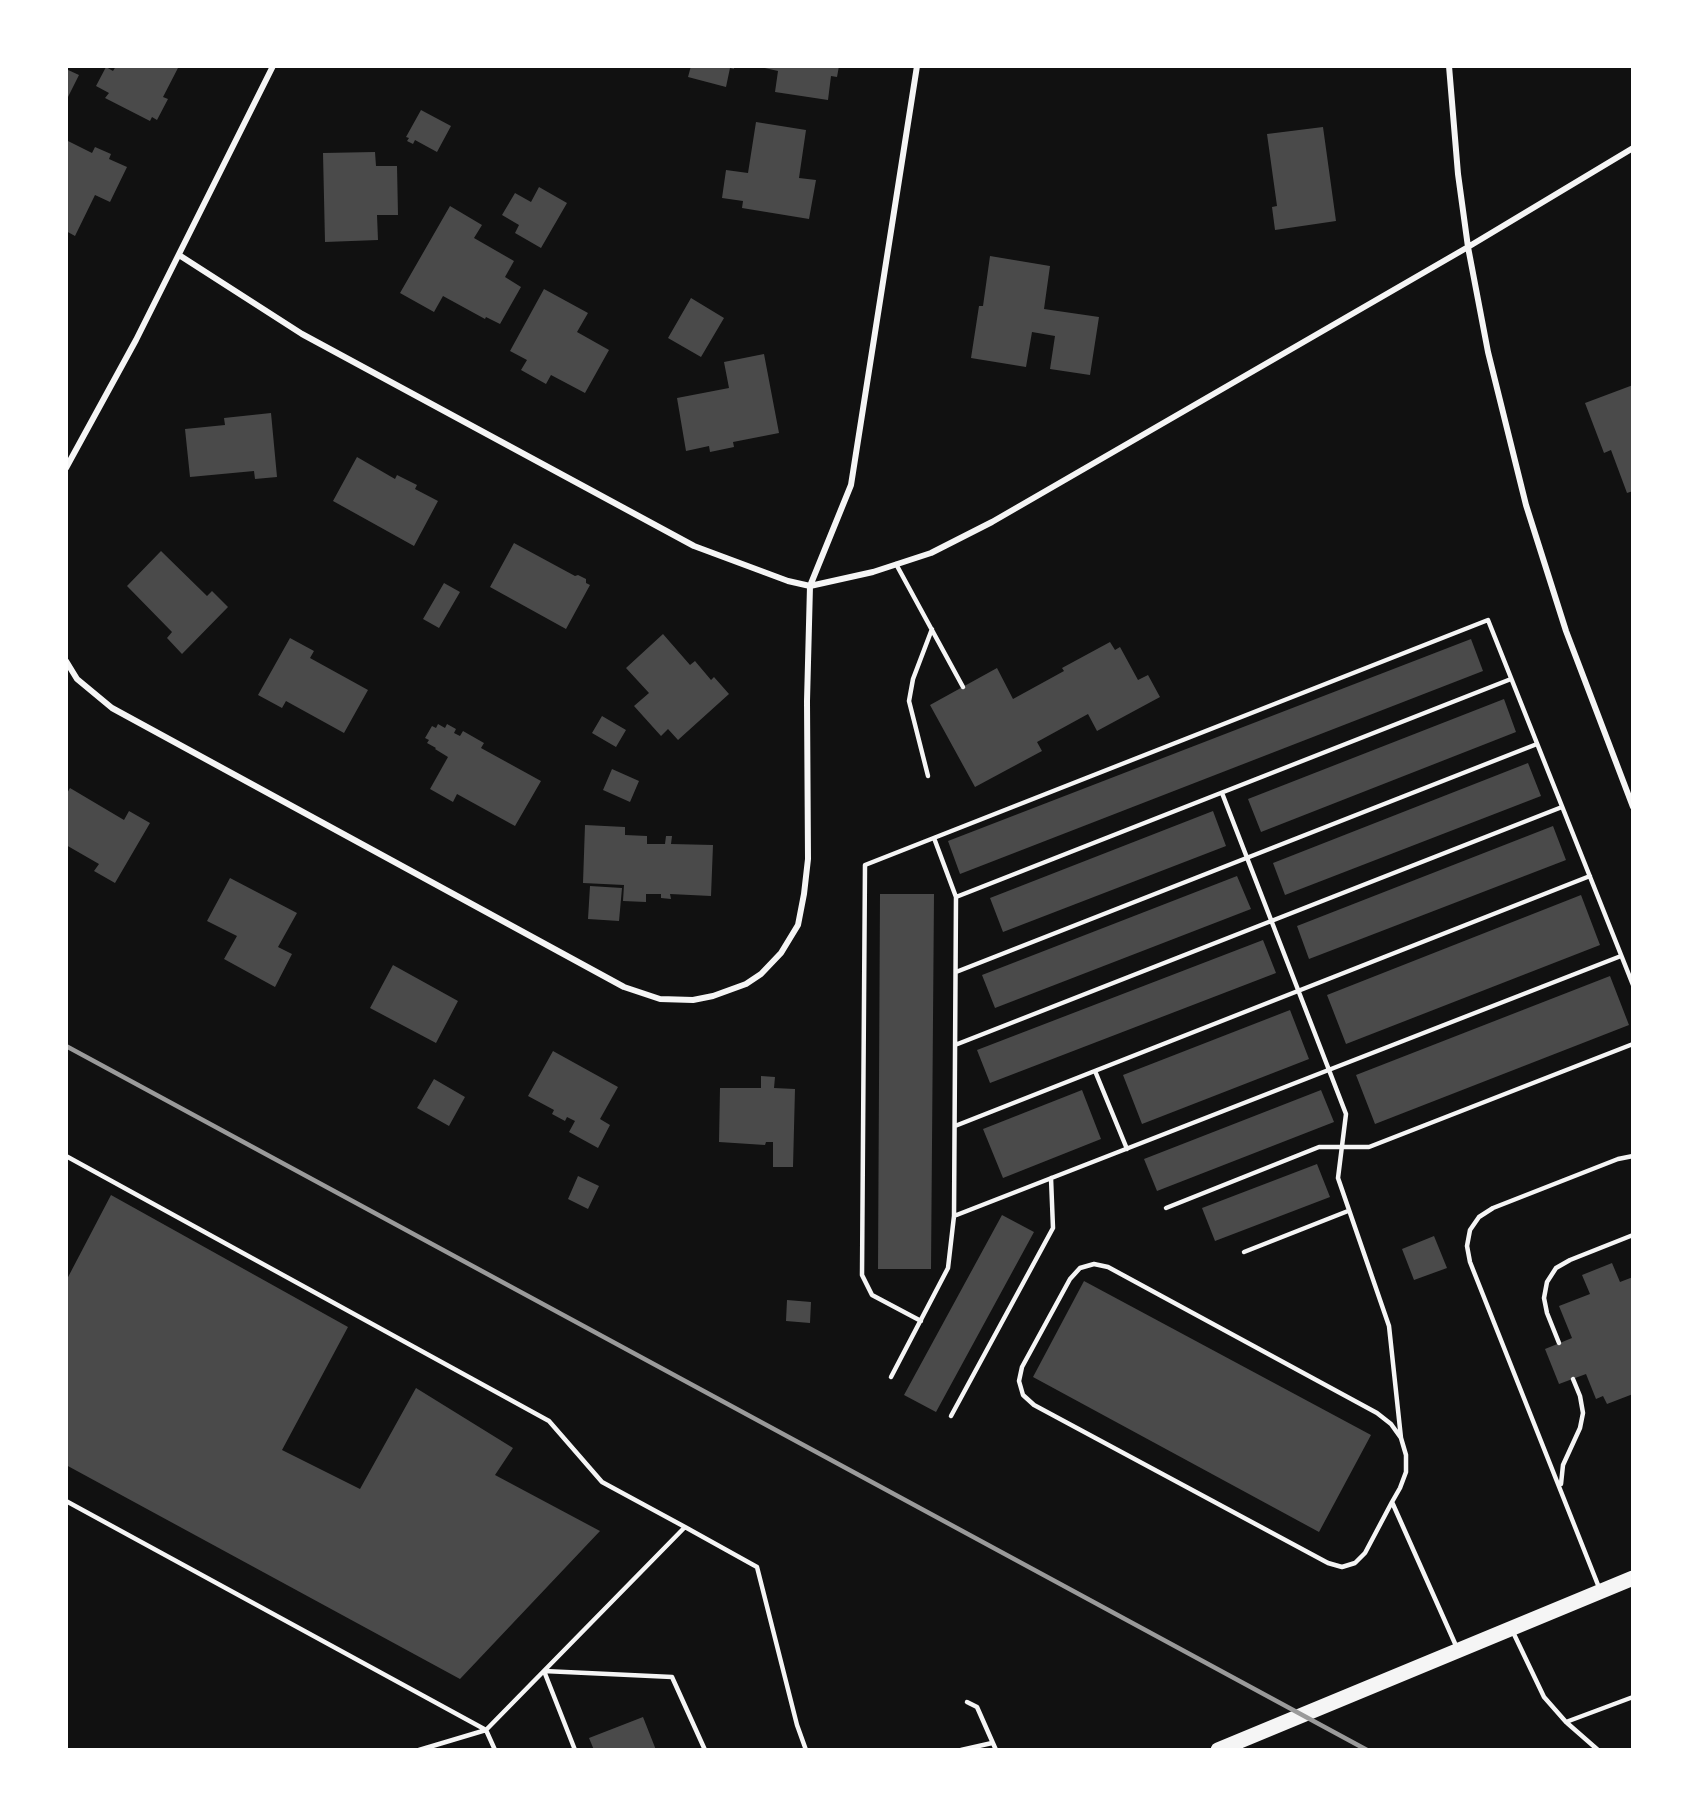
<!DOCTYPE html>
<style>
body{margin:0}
#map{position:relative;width:1699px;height:1816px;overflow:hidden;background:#111;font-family:"Fira Sans Condensed",sans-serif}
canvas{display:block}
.frame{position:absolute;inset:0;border:68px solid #fff;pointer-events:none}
</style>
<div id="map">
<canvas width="1699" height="1816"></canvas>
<div class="frame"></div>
</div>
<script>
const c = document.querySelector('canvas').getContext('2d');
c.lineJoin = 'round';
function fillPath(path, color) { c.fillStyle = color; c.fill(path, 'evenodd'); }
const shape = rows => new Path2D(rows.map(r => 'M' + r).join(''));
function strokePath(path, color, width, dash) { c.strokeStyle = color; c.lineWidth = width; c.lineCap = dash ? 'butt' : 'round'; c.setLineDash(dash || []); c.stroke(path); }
fillPath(shape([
 [116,66,179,66,163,97,168,99,157,120,152,117,150,121,105,98,109,93,96,86,106,67,113,71],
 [691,66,734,66,734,69,730,68,726,87,688,77],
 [756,66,839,66,837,77,831,76,828,100,775,92,778,71],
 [66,69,79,75,66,101],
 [421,110,451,126,437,152,415,140,413,144,407,141,409,138,406,137],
 [756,122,806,130,799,178,816,180,809,219,742,208,743,201,722,198,726,170,748,173],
 [1323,127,1336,221,1275,230,1272,207,1277,206,1267,134],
 [66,140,92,153,95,147,111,154,109,159,127,167,110,202,95,195,75,236,66,231],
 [375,152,376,166,397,166,398,215,377,215,378,240,325,242,323,153],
 [539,187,567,203,541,248,515,233,519,225,502,215,515,193,531,202],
 [450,206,482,225,474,238,514,261,505,277,521,287,500,324,486,317,485,319,443,296,434,312,400,293],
 [990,256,1050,266,1044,309,1099,317,1090,375,1050,369,1055,336,1032,332,1026,367,971,358,979,306,983,306],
 [544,289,588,313,577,332,609,350,585,393,551,375,546,384,521,370,527,360,510,351],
 [691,298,724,318,701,357,668,338],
 [764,354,779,433,733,442,734,447,710,452,709,446,686,451,677,398,729,388,724,362],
 [1633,385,1633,491,1627,493,1611,450,1604,453,1585,403],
 [271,413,277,477,255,479,254,471,190,477,185,429,225,425,224,418],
 [357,457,395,479,397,475,417,485,415,489,438,501,414,546,333,501],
 [514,543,575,576,578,575,586,579,586,583,590,585,566,629,490,587],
 [161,551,207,596,212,591,228,607,182,654,167,638,172,632,127,586],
 [444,583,460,592,439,628,423,619],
 [663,634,690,665,695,661,711,680,714,677,729,694,678,740,668,729,661,736,634,706,649,693,626,668],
 [290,638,314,651,310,658,368,690,344,733,286,701,282,708,258,695],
 [1471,639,1483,671,960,874,948,841],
 [1110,642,1115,650,1120,647,1138,680,1148,675,1160,697,1097,731,1088,714,1037,742,1042,751,975,787,930,705,997,668,1013,699,1064,671,1062,668],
 [1504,699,1516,732,1261,832,1248,799],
 [602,716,626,730,616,747,592,733],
 [438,724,445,728,447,724,456,729,454,733,460,736,463,731,484,743,481,748,541,781,515,826,457,794,453,802,430,789,448,757,435,749,436,748,427,743,429,740,425,738,432,726,436,728],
 [1528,763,1541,796,1285,895,1273,863],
 [612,769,639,781,630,802,603,790],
 [70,788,124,820,129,811,150,823,115,883,94,871,99,864,66,845,66,795],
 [1213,811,1226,846,1003,932,990,898],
 [585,825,625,827,625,835,647,836,647,844,665,844,666,836,672,836,671,844,713,845,711,896,670,894,671,899,661,898,661,894,646,894,646,902,623,901,624,885,583,883],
 [1553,826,1566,860,1309,959,1297,926],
 [1237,876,1251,909,995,1008,982,975],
 [230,878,297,913,278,947,292,954,275,987,224,959,237,936,207,921],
 [590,886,622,888,619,921,588,919],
 [880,894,934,894,931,1269,878,1269],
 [1581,895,1600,945,1346,1044,1327,995],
 [1263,940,1276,973,990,1083,977,1050],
 [393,965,458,1001,436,1043,370,1008],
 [1610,976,1629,1025,1375,1124,1356,1075],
 [1290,1010,1309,1059,1142,1124,1123,1075],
 [553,1051,618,1087,600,1119,610,1125,598,1148,569,1132,575,1121,567,1117,565,1121,552,1114,554,1110,528,1096],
 [761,1076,775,1077,774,1088,795,1089,793,1167,773,1167,773,1142,766,1142,765,1145,719,1142,720,1088,761,1088],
 [434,1079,465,1097,449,1126,417,1108],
 [1082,1090,1101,1139,1003,1178,983,1129],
 [1321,1090,1334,1122,1157,1191,1144,1159],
 [1317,1164,1330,1197,1215,1241,1202,1208],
 [578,1176,599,1186,588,1209,568,1199],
 [111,1195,348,1327,282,1450,360,1489,416,1388,513,1448,495,1475,600,1531,460,1679,66,1465,66,1281],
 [1002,1215,1034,1232,936,1412,904,1395],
 [1434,1236,1447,1268,1414,1280,1402,1249],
 [1612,1263,1620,1282,1633,1277,1633,1394,1607,1404,1603,1396,1596,1399,1586,1374,1559,1384,1545,1349,1572,1338,1559,1306,1590,1294,1582,1275],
 [1084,1281,1371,1435,1319,1532,1033,1377],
 [787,1300,811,1302,810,1323,786,1321],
 [643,1717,656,1750,594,1750,589,1738]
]), '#4a4a4a');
strokePath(shape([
 [896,564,963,687],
 [928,776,909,701,913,679,932,629],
 [1222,793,1346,1114,1338,1178,1389,1326,1401,1438,1406,1455,1406,1472,1400,1488,1392,1502,1457,1648],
 [956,897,1511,679],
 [956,972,1537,744],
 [955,1045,1562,807],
 [1095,1071,1127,1149],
 [955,1126,1590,876],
 [66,1156,549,1421,602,1482,685,1527,486,1730,419,1750],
 [1166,1208,1319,1147,1369,1147,1633,1044],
 [954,1216,1621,956],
 [1244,1252,1348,1211],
 [921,1321,872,1295,862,1275,865,865,1488,620,1633,985],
 [1559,1343,1547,1313,1544,1298,1547,1282,1556,1268,1570,1260,1633,1235],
 [891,1377,948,1268,954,1216,956,897,934,838],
 [951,1416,1053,1228,1051,1178],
 [1561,1484,1563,1465,1580,1428,1583,1413,1580,1396,1573,1379],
 [66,1501,486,1730,495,1750],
 [1392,1502,1365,1553,1355,1563,1342,1567,1328,1563,1034,1405,1023,1395,1019,1381,1022,1367,1070,1279,1080,1268,1094,1264,1108,1267,1377,1413,1391,1424,1401,1438],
 [685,1527,757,1567,797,1725,806,1750],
 [1600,1590,1470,1262,1467,1246,1470,1230,1479,1217,1493,1208,1618,1159,1633,1156],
 [1512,1630,1544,1697,1566,1722,1598,1750],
 [967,1702,977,1707,996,1750],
 [1566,1722,1633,1697],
 [575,1750,544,1671,672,1677,705,1750],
 [961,1750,992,1743]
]), '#f5f5f5', 4.5);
strokePath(shape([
 [1449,66,1458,174,1468,247,1488,352,1526,505,1566,631,1633,807],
 [179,255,302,334,694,546,788,581,810,586,873,572,931,553,992,522,1468,247,1633,148],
 [66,468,136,340,273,66],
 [66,661,77,679,112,708,624,987,660,999,693,1000,713,996,746,984,761,974,781,953,798,925,804,894,808,859,807,701,810,586,851,485,917,66]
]), '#f5f5f5', 6);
strokePath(shape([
 [1218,1750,1633,1578]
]), '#f5f5f5', 15);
strokePath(shape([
 [66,1046,1367,1750]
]), '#9a9a9a', 4.5);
</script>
